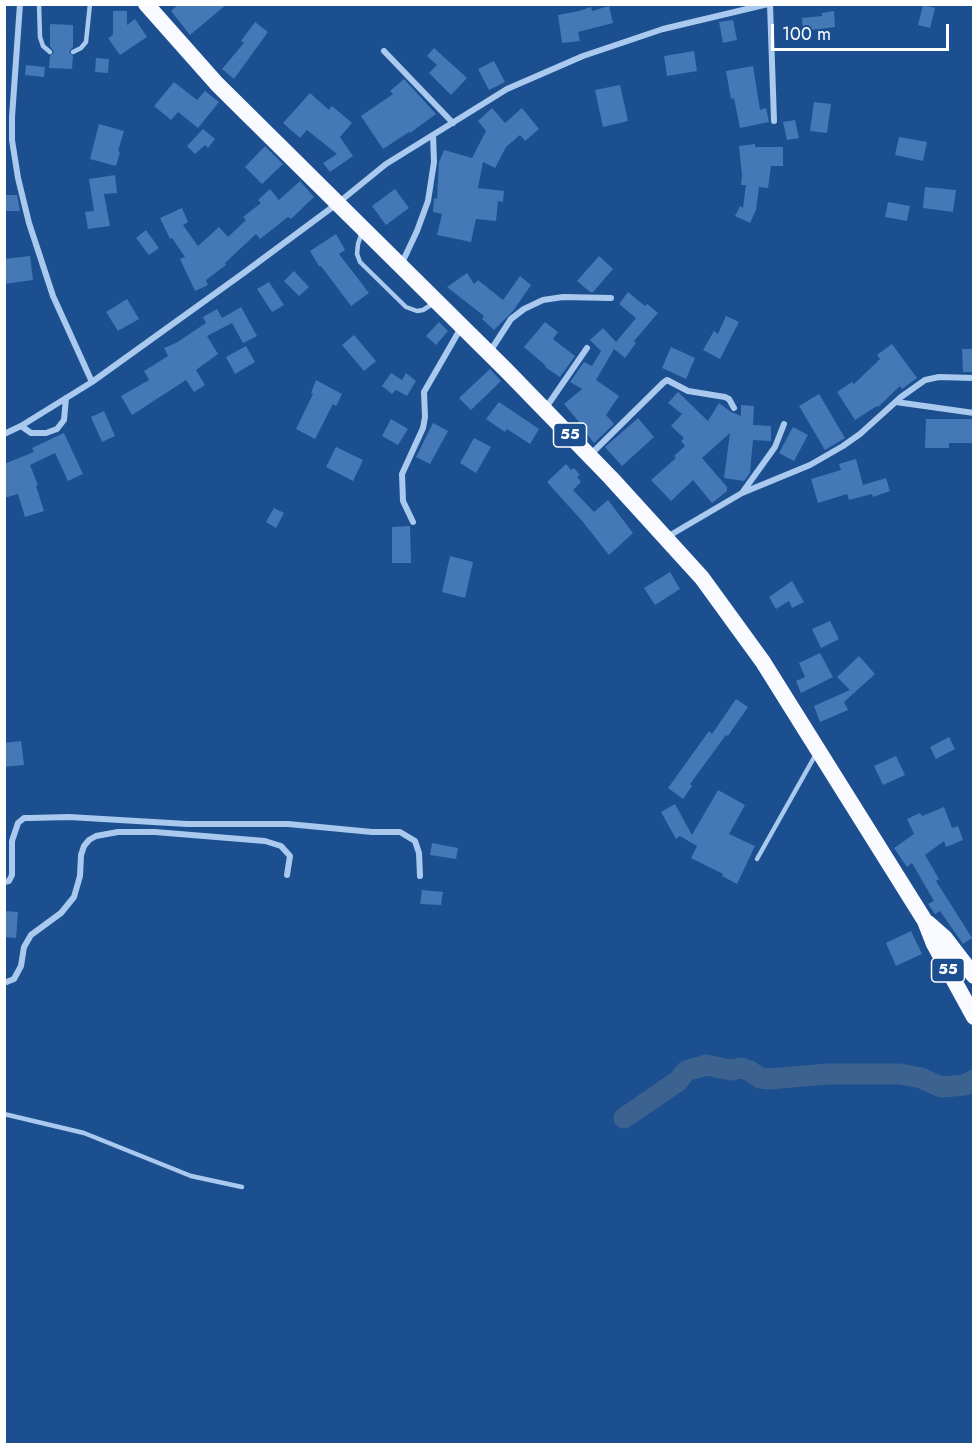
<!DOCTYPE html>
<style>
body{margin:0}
#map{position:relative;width:978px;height:1449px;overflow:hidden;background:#1b4f8f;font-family:Jost,sans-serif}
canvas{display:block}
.frame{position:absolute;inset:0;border:6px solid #fff;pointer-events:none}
.scale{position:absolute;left:771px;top:24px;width:178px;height:27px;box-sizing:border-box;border:3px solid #fff;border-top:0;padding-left:8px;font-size:18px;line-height:21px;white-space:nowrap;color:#fff;-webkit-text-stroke:4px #1b4f8f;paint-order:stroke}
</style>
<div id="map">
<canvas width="978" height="1449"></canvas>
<div class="frame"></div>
<div class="scale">100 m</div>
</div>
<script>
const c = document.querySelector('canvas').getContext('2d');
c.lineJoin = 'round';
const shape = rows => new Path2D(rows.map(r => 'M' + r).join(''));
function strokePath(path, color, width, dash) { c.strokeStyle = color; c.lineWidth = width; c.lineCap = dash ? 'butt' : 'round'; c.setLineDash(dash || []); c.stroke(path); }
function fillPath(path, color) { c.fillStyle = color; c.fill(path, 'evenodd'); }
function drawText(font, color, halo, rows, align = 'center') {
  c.font = font + ' Jost,sans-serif'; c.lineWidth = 6; c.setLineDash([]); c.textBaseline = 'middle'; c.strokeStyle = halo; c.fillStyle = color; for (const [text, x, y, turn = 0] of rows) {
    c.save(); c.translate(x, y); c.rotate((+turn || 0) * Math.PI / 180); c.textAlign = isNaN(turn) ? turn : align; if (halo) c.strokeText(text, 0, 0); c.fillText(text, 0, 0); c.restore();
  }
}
strokePath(shape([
 [624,1118,678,1081,686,1071,706,1065,731,1070,741,1068,750,1071,760,1078,769,1079,827,1074,900,1074,921,1078,941,1087,965,1085,974,1080]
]), '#3c6290', 21);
fillPath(shape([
 [179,4,227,4,190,35,171,11],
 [923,5,935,8,930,28,918,25],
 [609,6,613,23,578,32,580,41,562,43,558,15,579,11,591,7,592,11],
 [113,11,127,11,127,25,135,19,147,37,120,55,108,38,113,35],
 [834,11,835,27,803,31,802,18,822,16,822,13],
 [733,20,737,40,723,43,719,22],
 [255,22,268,32,234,79,222,69,244,43,241,41],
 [50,24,73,25,73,47,69,52,73,56,72,69,49,68,50,56,54,52,50,46],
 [434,48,467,78,451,95,429,73,437,65,427,56],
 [694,51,697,71,667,76,664,56],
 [96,58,109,59,108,73,95,72],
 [494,61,505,82,489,90,478,69],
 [26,65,45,67,44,77,25,75],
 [753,66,760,110,766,108,769,122,740,128,734,98,731,99,726,71],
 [404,79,436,114,410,133,409,132,383,149,361,116,393,94,390,91],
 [174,82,197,100,205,91,219,102,198,128,178,112,171,120,154,106],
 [620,85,628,121,603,127,595,90],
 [310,93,329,110,332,106,352,123,340,137,353,156,330,172,323,163,337,154,307,130,300,138,283,123],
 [814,102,831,104,827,133,810,131],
 [492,108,505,123,522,108,539,129,525,141,520,135,506,147,495,168,483,162,478,188,504,191,503,202,498,201,496,221,476,219,471,242,437,235,442,214,433,212,434,198,437,199,439,162,444,150,472,158,486,131,478,121],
 [795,120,799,138,787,140,783,122],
 [99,124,124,131,118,151,120,152,116,166,90,159],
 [203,129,215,139,208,148,205,145,195,154,187,146],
 [899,137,927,142,923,161,895,155],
 [755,144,755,147,783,147,783,166,771,166,768,188,759,187,756,210,750,223,735,216,740,206,743,208,746,185,741,185,742,175,739,146],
 [265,146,283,164,262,184,245,167],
 [115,175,117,193,104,194,110,226,88,229,85,212,94,211,89,179],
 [300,181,314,197,291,219,288,217,260,239,256,234,225,263,226,265,206,280,208,285,195,291,180,259,185,257,172,238,170,239,160,218,182,208,188,222,183,225,198,246,219,227,228,237,246,220,243,217,261,203,258,200,270,189,279,200],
 [925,187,956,190,953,212,923,208],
 [395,189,409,208,386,225,372,206],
 [4,195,17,195,20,211,4,211],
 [888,202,910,206,907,221,885,217],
 [146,230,159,248,149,255,136,238],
 [336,234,345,250,339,254,369,293,351,306,321,266,319,266,310,251],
 [30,256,33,280,4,284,4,259],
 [599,256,613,269,593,292,590,292,577,281],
 [294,271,309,287,299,296,284,281],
 [467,273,474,284,478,280,503,300,520,276,531,285,513,311,494,330,482,319,484,316,447,287],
 [269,282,284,305,272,312,257,289],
 [628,292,645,306,647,304,658,313,634,341,636,343,625,358,614,349,596,380,619,396,606,415,614,424,594,443,583,429,584,428,564,404,582,389,570,382,584,362,592,366,601,351,590,340,603,328,616,342,636,318,619,304],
 [127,299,139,319,118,331,106,312],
 [241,307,257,336,243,343,232,323,207,336,218,354,196,370,205,385,194,392,186,380,132,415,121,396,149,380,144,371,168,356,164,348,176,343,206,323,203,317,217,309,222,318],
 [726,316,739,322,720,359,703,350,714,331,718,334],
 [439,322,448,331,436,345,426,336],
 [545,322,558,332,553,339,575,356,560,377,545,367,546,366,524,347],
 [354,335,376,361,364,371,342,345],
 [892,344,917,378,902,389,900,386,878,407,877,406,855,420,837,392,852,382,854,384,880,359,877,355],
 [246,346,255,362,235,374,226,357],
 [671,347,695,358,686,379,662,368],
 [962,349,974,349,974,372,963,372],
 [490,369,501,381,471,410,459,398],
 [391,373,402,380,406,373,416,381,407,396,396,390,392,394,382,386],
 [316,380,342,394,336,406,333,404,315,439,296,429,313,394,311,393],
 [678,392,708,421,719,403,731,412,741,416,741,405,754,406,753,425,771,426,771,441,753,440,750,473,744,481,724,478,730,433,702,458,727,487,727,491,712,503,693,480,671,501,651,480,676,458,674,456,685,446,681,441,684,438,671,426,682,414,668,403],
 [819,394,845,438,825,450,799,406],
 [499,402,539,429,530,444,507,429,505,432,486,419],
 [104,411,115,436,102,442,91,417],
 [638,418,654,437,622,466,605,447],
 [391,419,408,429,398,445,382,436],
 [926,419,974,419,974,443,949,443,949,448,925,448],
 [433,423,448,431,430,464,416,457],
 [793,427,808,435,794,461,779,453],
 [64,433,83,474,68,481,55,453,30,465,38,485,36,486,44,511,25,517,18,494,4,498,4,464,34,452,32,448],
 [474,438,491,447,476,473,460,463],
 [336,447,363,460,353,481,326,467],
 [856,459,863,485,886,478,890,491,873,497,872,494,849,500,847,494,818,503,811,479,841,470,839,464],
 [566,464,571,470,574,468,580,475,577,477,581,482,573,490,594,512,608,500,633,533,609,555,583,522,547,482],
 [274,508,284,513,276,528,266,522],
 [410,526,411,563,392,563,392,527],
 [450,556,473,562,465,598,442,592],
 [670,572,680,589,655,605,644,588],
 [792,581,804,602,792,608,789,601,776,609,769,597],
 [830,621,839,639,821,648,812,629],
 [820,653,833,677,801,693,796,681,805,677,799,663],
 [859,656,875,674,844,702,848,710,820,722,814,706,850,690,837,677],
 [736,699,748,707,728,736,726,735,690,784,692,786,683,799,668,788,709,731,712,734],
 [949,737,955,749,936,759,930,747],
 [21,741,24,765,4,767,4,743],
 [896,756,905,775,883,785,874,766],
 [718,790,745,805,729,834,755,846,737,884,722,876,723,874,691,858,697,846,680,836,676,839,661,812,675,804,692,835],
 [944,807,952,828,958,826,963,840,946,847,944,841,925,855,939,879,936,881,972,938,963,944,940,911,935,914,928,904,934,901,912,863,907,867,894,848,914,834,907,819,920,813,922,816],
 [432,843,458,848,456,859,430,855],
 [422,890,443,892,441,905,420,904],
 [4,911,18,912,16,938,4,937],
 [911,931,922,954,896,966,886,943]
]), '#4478b7');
strokePath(shape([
 [39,4,40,37,43,46,50,52],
 [73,52,81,48,86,42,90,4],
 [362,232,358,244,357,254,360,262,406,307,417,311,423,310,434,303],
 [757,859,816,754],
 [4,1114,84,1133,191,1176,242,1187]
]), '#a9c9ee', 4.5);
strokePath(shape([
 [20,4,12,117,12,140,18,178,29,223,53,296,92,382],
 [770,4,774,121],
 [384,51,453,123],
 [401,265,417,231,428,201,434,162,433,135],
 [489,353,511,319,524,309,543,300,563,297,611,298],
 [896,402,974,413],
 [545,409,587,348],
 [21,426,31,433,46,433,57,429,64,420,66,398],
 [4,434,21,426,92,382,245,272,338,203,386,164,507,89,583,56,663,29,768,4],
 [590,455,663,383,667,380,688,391,725,397,729,399,734,408],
 [742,493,775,447,784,424],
 [413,522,403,501,402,474,423,428,425,417,424,392,462,326],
 [667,537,742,493,810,465,843,446,860,434,901,397,925,380,939,377,974,378],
 [4,882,9,881,12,875,12,841,18,823,24,818,30,818,69,817,187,824,288,824,372,832,400,832,415,841,419,853,420,876],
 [4,983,14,979,21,966,24,947,31,935,61,913,74,897,80,876,81,855,84,846,89,840,96,836,118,832,155,832,265,841,281,846,290,856,287,875]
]), '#a9c9ee', 6);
strokePath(shape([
 [146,4,217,84,506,370,611,478,702,578,763,662,925,921,934,944,974,1017],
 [928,923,945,938,974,976]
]), '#f8faff', 16);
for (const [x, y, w] of [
 [570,435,33],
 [948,970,33]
]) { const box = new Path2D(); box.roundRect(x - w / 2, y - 12, w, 24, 4.5); c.fillStyle = '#1b4f8f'; c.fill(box); strokePath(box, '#fff', 1.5); }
drawText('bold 15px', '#fff', null, [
 ["55",570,435],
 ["55",948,970]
]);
</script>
